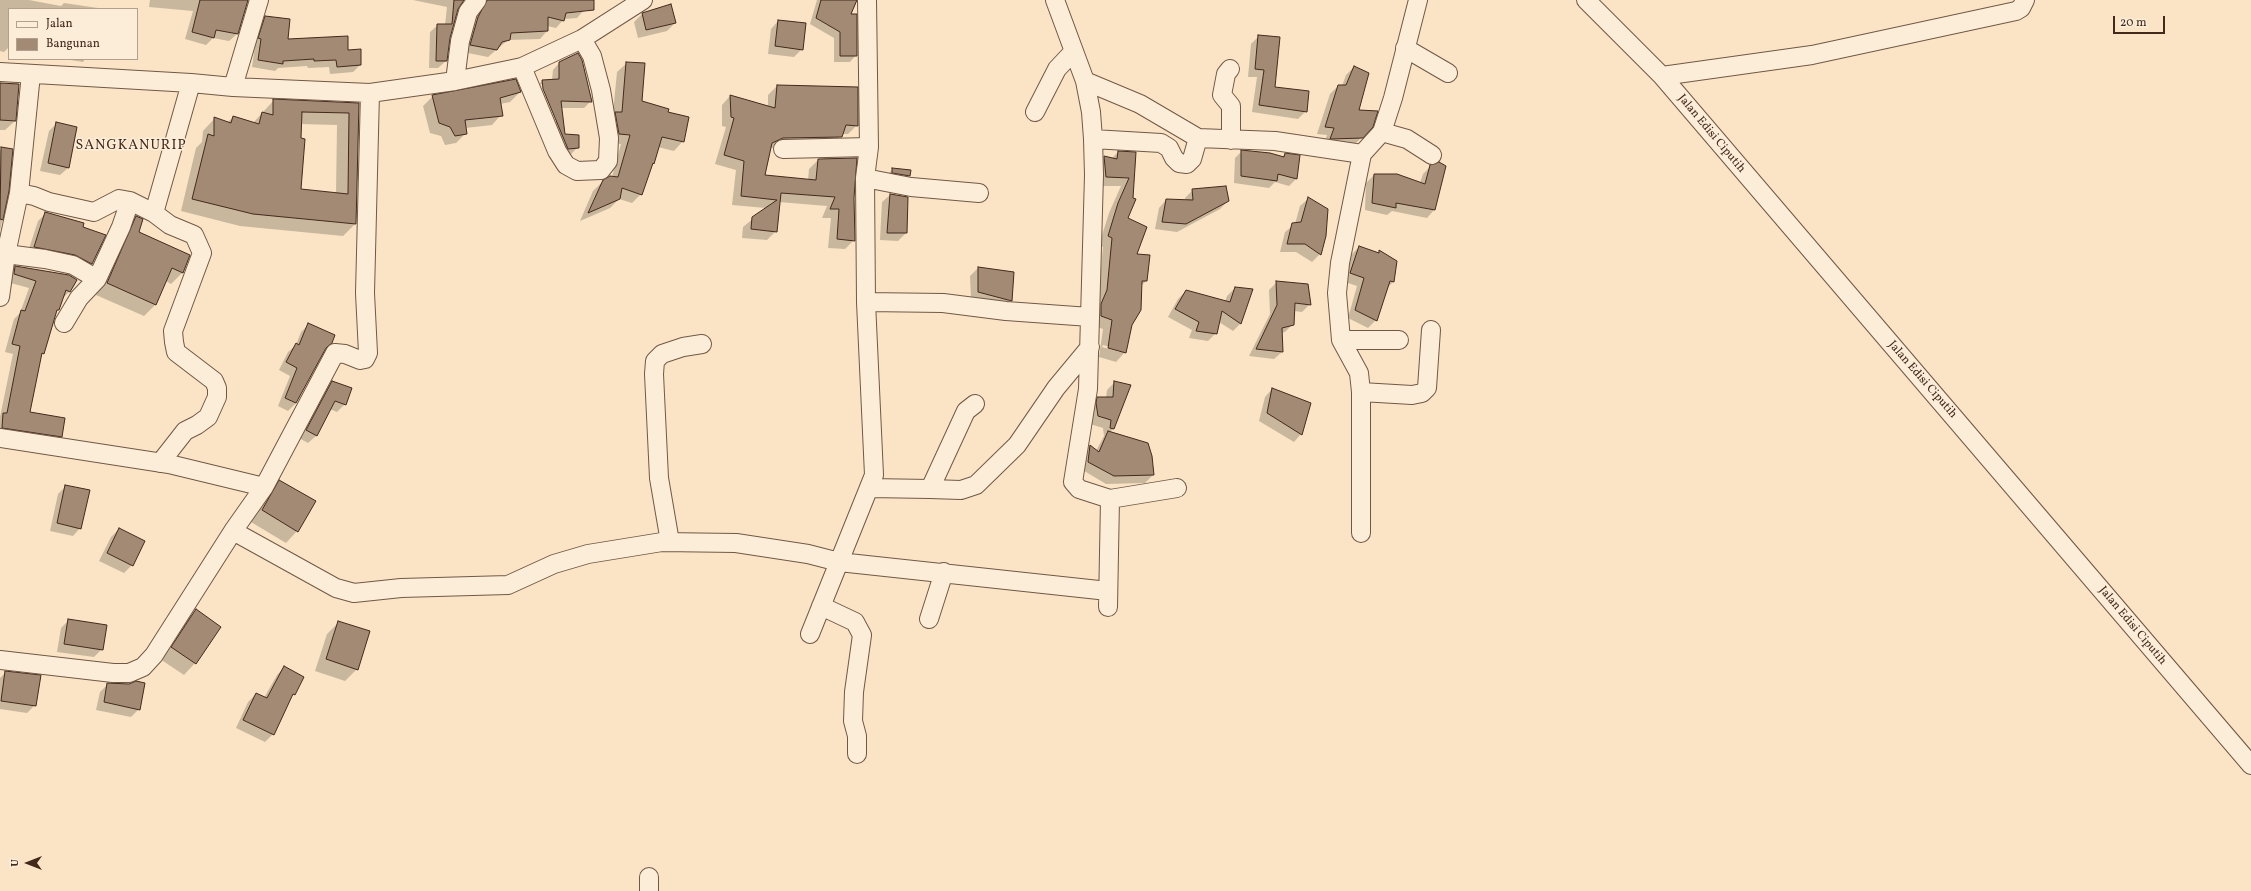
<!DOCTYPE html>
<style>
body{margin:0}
#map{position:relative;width:2251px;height:891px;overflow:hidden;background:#fae4c5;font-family:Vollkorn,serif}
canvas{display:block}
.legend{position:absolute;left:8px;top:8px;width:130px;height:52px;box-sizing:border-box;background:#fcedd9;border:1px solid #b29f8d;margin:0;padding:5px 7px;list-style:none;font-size:12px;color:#43291c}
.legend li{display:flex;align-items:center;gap:8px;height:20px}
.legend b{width:20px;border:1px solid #b29f8d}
.north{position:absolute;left:8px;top:843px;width:40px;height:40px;-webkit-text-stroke:3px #fcedd9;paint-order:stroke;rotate:270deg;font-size:11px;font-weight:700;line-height:16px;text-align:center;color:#43291c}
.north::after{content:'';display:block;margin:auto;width:14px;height:18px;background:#43291c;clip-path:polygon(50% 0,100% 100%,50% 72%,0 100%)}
.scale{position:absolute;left:2113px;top:16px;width:52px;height:18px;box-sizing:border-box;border:2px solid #43291c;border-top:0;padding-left:5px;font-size:12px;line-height:14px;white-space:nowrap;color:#43291c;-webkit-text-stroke:3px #fcedd9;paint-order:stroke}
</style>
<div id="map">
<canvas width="2251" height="891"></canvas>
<ul class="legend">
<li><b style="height:5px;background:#fcedd9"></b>Jalan</li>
<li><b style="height:11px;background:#a28a74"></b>Bangunan</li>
</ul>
<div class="north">U</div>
<div class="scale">20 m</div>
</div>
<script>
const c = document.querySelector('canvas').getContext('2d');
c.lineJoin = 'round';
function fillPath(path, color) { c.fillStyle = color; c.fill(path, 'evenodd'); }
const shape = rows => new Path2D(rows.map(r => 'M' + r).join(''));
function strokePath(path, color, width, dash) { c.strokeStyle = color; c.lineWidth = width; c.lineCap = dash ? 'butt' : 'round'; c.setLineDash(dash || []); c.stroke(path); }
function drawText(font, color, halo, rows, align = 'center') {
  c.font = font + ' Vollkorn,serif'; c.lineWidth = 3; c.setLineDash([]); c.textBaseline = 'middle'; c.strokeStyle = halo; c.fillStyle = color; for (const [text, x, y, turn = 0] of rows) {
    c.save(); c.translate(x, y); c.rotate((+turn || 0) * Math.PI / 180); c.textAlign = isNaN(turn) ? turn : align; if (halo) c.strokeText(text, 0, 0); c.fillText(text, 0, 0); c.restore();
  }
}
fillPath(shape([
 [0,0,29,0,61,6,64,3,98,8,9,9,9,47,4,52,0,51],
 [150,0,247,0,237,34,229,41,213,38,206,45,185,39,193,11,149,7],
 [413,0,464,0,457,9,449,38,446,61,438,68,429,68,430,32,438,25,445,25,447,7],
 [476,0,583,0,584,10,577,18,564,19,556,28,547,26,547,31,540,39,508,40,488,57,463,52],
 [817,0,856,0,850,15,856,55,850,62,834,62,834,38,810,24],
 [671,6,675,23,667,31,638,38,634,22,642,14],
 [266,17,287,40,347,51,360,65,353,72,330,74,329,67,308,68,307,66,278,68,275,71,252,67,255,46,252,46,258,24],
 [778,21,802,49,794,57,768,54,771,29],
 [1259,36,1274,87,1306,111,1298,119,1252,112,1257,77,1248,77,1251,44],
 [64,59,85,59,83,62],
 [561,61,591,101,584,108,561,108,564,134,578,147,571,154,561,155,535,88,542,81,552,80,553,70],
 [542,84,556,118,556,123,540,85],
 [627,63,641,102,667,113,683,141,674,151,658,147,641,194,632,203,619,199,610,208,580,221,593,191,603,181,612,177,621,144,610,143,617,72],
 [1354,67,1362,137,1354,145,1323,146,1327,135,1317,134,1330,94,1338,86,1342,86,1346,75],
 [0,83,15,121,5,130,0,130],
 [777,86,857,125,848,134,842,134,832,146,770,148,764,175,808,180,809,169,818,160,853,198,854,240,845,249,828,248,831,218,822,218,827,206,779,202,776,231,767,240,742,238,743,227,766,208,732,205,736,170,715,164,726,127,722,126,722,105,730,96,768,107,768,95],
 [520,92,510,102,500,104,501,115,492,125,465,128,466,133,456,143,445,145,441,136,430,133,423,106,433,96],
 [274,100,358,104,355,224,343,236,240,226,181,211,196,148,202,142,203,131,215,118,227,123,233,117,253,123],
 [300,124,337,125,336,194,300,190],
 [57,123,68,168,60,175,40,171,49,131],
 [2,149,8,191,0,231,0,150],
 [1242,151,1282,157,1285,154,1296,179,1289,186,1275,182,1269,188,1234,183,1235,158],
 [1118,152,1135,153,1127,219,1136,255,1146,281,1141,286,1125,352,1116,362,1099,357,1103,329,1092,325,1098,300,1103,247,1099,245,1109,213,1121,186,1097,186,1095,166,1104,157,1111,159],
 [1103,345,1120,350,1120,352,1102,347],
 [1431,166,1434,210,1427,218,1392,211,1387,215,1365,210,1366,183,1374,175,1420,183,1423,174],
 [893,169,909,176,902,184,885,177],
 [1193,190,1228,201,1220,209,1177,232,1155,229,1159,208,1166,200,1185,201,1185,198],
 [890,195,906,233,898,241,880,240,882,202],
 [1308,199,1325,236,1320,254,1312,262,1296,252,1280,252,1285,232,1295,224,1300,206],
 [46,213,82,228,91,264,84,271,27,255,38,221],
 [136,217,138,233,183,272,171,284,166,281,156,304,144,316,96,295,125,228],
 [1359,247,1377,253,1380,251,1396,262,1393,282,1386,289,1376,320,1368,328,1348,318,1357,286,1342,281,1351,255],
 [15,267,76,280,69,292,61,300,55,312,43,353,40,356,29,413,61,436,54,444,0,436,0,417,13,354,5,352,14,319,20,313,29,288,7,282,8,274],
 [978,268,1010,300,1003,308,971,299,970,276],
 [1277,282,1310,304,1302,312,1294,311,1293,324,1285,332,1281,333,1282,352,1274,359,1249,356,1270,314,1269,290],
 [1235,288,1241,323,1233,331,1219,322,1216,333,1208,341,1189,338,1192,330,1168,317,1178,299,1186,291,1225,302,1227,296],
 [309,324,296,403,288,411,278,406,290,376,279,370,288,352,296,345,301,332],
 [332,382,345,404,337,412,330,409,316,436,308,443,299,438,325,390],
 [1115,382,1113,429,1110,432,1153,475,1145,483,1106,484,1081,469,1082,454,1090,446,1096,451,1104,436,1103,428,1090,424,1090,406,1098,398,1106,398,1107,390],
 [1272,389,1301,434,1294,442,1259,421,1265,397],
 [280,481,297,531,286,543,251,522,268,493],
 [66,486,80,528,73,536,50,531,58,494],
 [119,529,132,565,124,573,99,561,111,537],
 [196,611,195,663,184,675,160,659,184,622],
 [69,620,102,649,94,657,57,652,61,628],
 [339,622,357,669,345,681,315,671,327,634],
 [284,667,294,694,289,699,273,734,265,742,236,728,248,702,256,694,264,698,277,675],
 [6,672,35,705,27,713,0,709,0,678],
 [108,684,129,684,139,709,131,717,96,710,100,692]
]), '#0003');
const building = shape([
 [200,0,248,0,238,34,216,30,214,38,192,32,200,0],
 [454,0,464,0,458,9,450,38,447,61,436,61,437,24,452,24,454,0],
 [487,0,594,0,594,10,566,13,564,21,548,17,548,31,511,33,510,40,502,42,497,50,470,45,478,17,487,0],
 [821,0,857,0,851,14,857,14,857,56,840,56,840,32,816,18,821,0],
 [671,4,676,23,646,30,642,13,671,4],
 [265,16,290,19,288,39,348,36,348,50,361,49,361,65,337,67,336,60,314,61,314,59,283,61,283,64,258,60,261,39,258,38,265,16],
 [778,20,806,23,803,50,775,46,778,20],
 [1258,35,1280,37,1275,87,1309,91,1307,112,1259,105,1264,70,1255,69,1258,35],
 [578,53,582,60,592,102,561,101,565,134,579,135,579,148,568,149,543,89,542,80,559,79,559,62,578,53],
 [626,62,645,63,642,101,669,109,668,112,689,117,684,142,662,137,654,164,653,163,642,195,622,188,620,199,588,213,603,180,610,176,618,177,630,135,619,134,615,112,622,112,626,62],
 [1354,66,1369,73,1359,110,1378,111,1373,127,1363,138,1330,139,1334,128,1325,127,1338,85,1346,85,1354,66],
 [516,79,521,92,500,98,503,116,465,120,467,134,455,136,450,127,439,123,432,95,516,79],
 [0,83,19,84,16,121,0,120,0,83],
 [777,85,858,87,858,126,846,125,842,137,783,138,772,143,765,175,816,180,818,159,857,158,854,198,855,241,837,239,839,209,830,209,835,197,781,193,777,232,751,229,752,217,777,200,741,196,744,161,724,155,734,118,731,117,730,95,775,108,777,85],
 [273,99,359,103,356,224,253,214,192,199,208,134,214,136,214,117,231,123,233,116,259,124,262,112,273,115,273,99],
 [302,112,349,113,348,194,301,189,305,139,301,138,302,112],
 [56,122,77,127,69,168,48,163,56,122],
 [1,147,13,149,9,191,3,220,0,219,1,147],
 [1241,150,1270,153,1284,157,1285,153,1300,155,1297,179,1278,174,1277,181,1241,176,1241,150],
 [1118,151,1136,152,1133,198,1136,199,1128,218,1147,227,1137,254,1150,255,1147,281,1142,281,1141,310,1132,325,1126,353,1108,348,1112,320,1101,316,1101,304,1107,290,1112,238,1108,236,1118,203,1129,178,1106,177,1104,156,1117,159,1118,151],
 [1439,162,1446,166,1435,210,1396,203,1396,208,1372,203,1374,174,1397,174,1425,184,1430,165,1439,162],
 [892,168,911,170,910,176,892,173,892,168],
 [1226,186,1229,201,1186,224,1162,222,1166,199,1193,200,1192,189,1226,186],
 [890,194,908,197,907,233,887,233,890,194],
 [1308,197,1328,209,1326,236,1321,255,1305,244,1287,244,1292,223,1301,222,1308,197],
 [45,212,84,223,83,227,106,235,92,264,75,255,34,247,45,212],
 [136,216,143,219,139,232,190,255,183,273,172,268,156,305,107,283,136,216],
 [1359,246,1379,253,1379,250,1397,261,1394,282,1390,281,1377,321,1355,310,1364,278,1350,273,1359,246],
 [15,266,69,275,77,280,70,292,66,290,59,310,57,310,44,354,42,353,30,412,65,418,62,437,2,428,3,413,7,413,20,346,12,344,21,310,25,311,36,281,14,274,15,266],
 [978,267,1014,272,1012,301,978,292,978,267],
 [1276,281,1308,284,1311,305,1295,303,1294,325,1282,328,1283,352,1256,349,1277,305,1276,281],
 [1235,287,1253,289,1241,324,1222,311,1217,334,1196,331,1199,322,1175,309,1186,290,1230,302,1235,287],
 [308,323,335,335,332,343,326,348,296,403,285,398,297,368,286,362,296,343,299,345,308,323],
 [332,381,352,388,346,405,335,401,317,436,306,430,332,381],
 [1114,381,1131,385,1114,429,1110,428,1111,420,1098,416,1096,403,1097,397,1113,397,1114,381],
 [1272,388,1311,403,1302,435,1267,413,1272,388],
 [1108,431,1148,443,1152,456,1154,475,1114,476,1088,462,1090,445,1099,452,1108,431],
 [279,480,316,501,298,532,262,510,279,480],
 [65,485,90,490,81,529,57,523,65,485],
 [119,528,145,541,133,566,107,553,119,528],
 [196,609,221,627,196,664,171,647,196,609],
 [68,619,107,625,103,650,64,644,68,619],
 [338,621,370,631,358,670,326,659,338,621],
 [284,666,304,677,295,695,293,694,274,735,243,720,256,693,267,698,284,666],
 [5,671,41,675,36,706,1,701,5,671],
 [136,681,145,683,140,710,104,702,107,683,129,684,136,681]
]);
fillPath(building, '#a28a74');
strokePath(building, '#43291c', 1);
const minor = shape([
 [1055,0,1085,81,1091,112,1093,139,1094,175,1088,389,1073,482,1079,489,1110,499,1177,488],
 [1586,0,1662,76,2251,765],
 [1405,48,1448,73],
 [522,67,557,151,566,165,577,171,601,170,608,161,609,138,601,90,592,56,582,39],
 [1230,69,1226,74,1222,95,1231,106,1231,140],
 [0,72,191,83,233,87,370,93,455,81,522,67,582,39,643,0],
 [1662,76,1812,55,2016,11,2021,8,2025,0],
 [455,81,460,41,468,12,477,0],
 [1085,81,1140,104,1198,138,1275,141,1362,154,1382,132,1393,98,1418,0],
 [233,87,259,0],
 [1035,112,1057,69,1073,52],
 [1382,132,1407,139,1432,155],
 [1093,139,1161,143,1169,148,1174,158,1179,163,1187,164,1192,159,1198,138],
 [783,149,869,147],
 [865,178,911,187,979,193],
 [19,193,34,196,49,202,94,212,119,199,130,201,154,213,170,225,194,235,202,253,173,331,174,342,176,352,214,381,217,388,217,397,208,417,197,425,185,431,160,463],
 [154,213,191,83],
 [6,254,45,259,73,265,97,279],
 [0,297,6,254,19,193,31,74],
 [866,302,943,303,1006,311,1090,317],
 [64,323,79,298,97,279,121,227,130,201],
 [1341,340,1399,340],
 [1361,392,1412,395,1422,393,1427,388,1431,330],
 [0,438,169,464,264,487],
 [869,488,930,489,966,411,975,404],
 [930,489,961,490,976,485,1017,445,1056,388,1090,347],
 [233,531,336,588,354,593,401,588,508,585,554,564,588,554,662,542,736,543,808,554,839,562,1108,591],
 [1361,533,1361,392,1359,373,1341,340,1337,293,1340,263,1362,154],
 [670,542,659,478,654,374,655,361,662,354,683,347,702,344],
 [821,606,855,622,862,635,854,692,853,721,857,736,857,754],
 [1108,607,1110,499],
 [929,619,944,572],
 [810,634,874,475,866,302,865,178,869,147,867,0],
 [0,660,113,673,129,673,143,667,154,655,233,531,264,487,335,353,345,354,360,360,365,359,368,353,365,293,370,93],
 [649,891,649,877]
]);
strokePath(minor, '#715846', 20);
strokePath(minor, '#fcedd9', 18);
drawText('12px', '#43291c', '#fcedd9', [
 ["Jalan Edisi Ciputih",1711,134,50],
 ["Jalan Edisi Ciputih",1922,380,49],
 ["Jalan Edisi Ciputih",2132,626,50]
]);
c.letterSpacing = '1px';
drawText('14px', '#43291c', '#fcedd9', [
 ["SANGKANURIP",131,146]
]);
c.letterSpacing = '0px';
</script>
